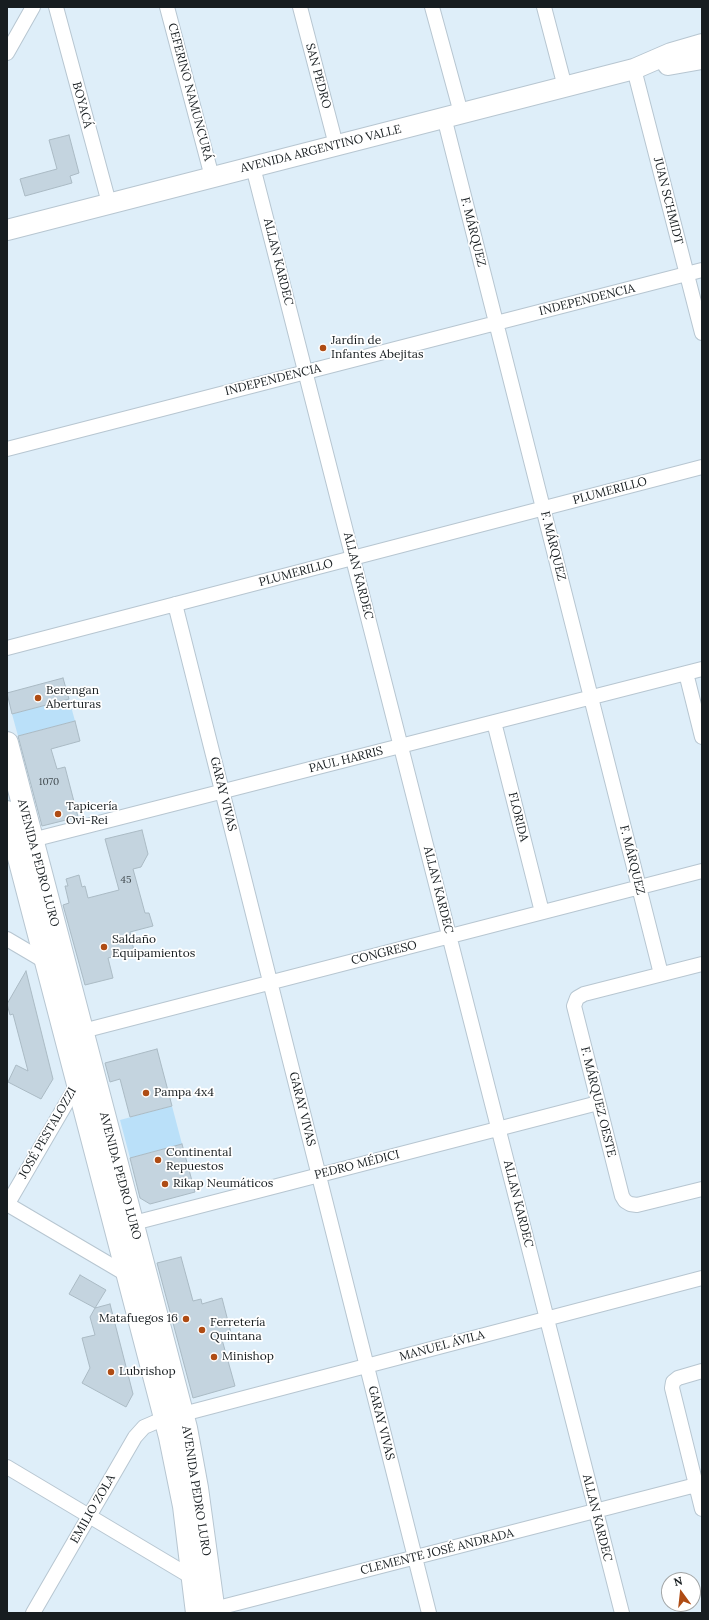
<!DOCTYPE html>
<meta charset="utf-8">
<style>
body{margin:0}
#map{position:relative;width:709px;height:1620px;overflow:hidden;background:#deeef9;font-family:Lora,serif}
canvas{display:block}
.frame{position:absolute;inset:0;border:8px solid #171d20;pointer-events:none}
.north{position:absolute;left:661px;top:1572px;width:40px;height:40px;box-sizing:border-box;background:#fff;border:1px solid #a2a5a6;border-radius:50%;rotate:345deg;font-size:11px;font-weight:700;line-height:16px;text-align:center;color:#171d20}
.north::after{content:'';display:block;margin:auto;width:14px;height:18px;background:#af4c14;clip-path:polygon(50% 0,100% 100%,50% 72%,0 100%)}
</style>
<div id="map">
<canvas width="709" height="1620"></canvas>
<div class="frame"></div>
<div class="north">N</div>
</div>
<script>
const c = document.querySelector('canvas').getContext('2d');
c.lineJoin = 'round';
function fillPath(path, color) { c.fillStyle = color; c.fill(path, 'evenodd'); }
const shape = rows => new Path2D(rows.map(r => 'M' + r).join(''));
function strokePath(path, color, width, dash) { c.strokeStyle = color; c.lineWidth = width; c.lineCap = dash ? 'butt' : 'round'; c.setLineDash(dash || []); c.stroke(path); }
function drawText(font, color, halo, rows, align = 'center') {
  c.font = font + ' Lora,serif'; c.lineWidth = 3.5; c.setLineDash([]); c.textBaseline = 'middle'; c.strokeStyle = halo; c.fillStyle = color; for (const [text, x, y, turn = 0] of rows) {
    c.save(); c.translate(x, y); c.rotate((+turn || 0) * Math.PI / 180); c.textAlign = isNaN(turn) ? turn : align; if (halo) c.strokeText(text, 0, 0); c.fillText(text, 0, 0); c.restore();
  }
}
fillPath(shape([
 [69,699,75,721,18,736,12,714],
 [172,1106,182,1144,130,1158,120,1120]
]), '#bae0f9');
const building = shape([
 [69,135,79,173,70,176,72,183,25,196,20,179,57,169,49,140,69,135],
 [63,678,69,699,12,714,7,693,63,678],
 [75,721,80,741,51,749,57,769,65,767,78,817,42,826,18,736,75,721],
 [142,830,148,854,141,867,133,869,145,913,149,913,153,926,130,932,134,951,108,958,113,978,85,985,63,905,69,903,65,886,68,886,66,879,79,875,82,887,85,886,88,898,119,890,105,839,142,830],
 [26,971,53,1079,41,1099,8,1082,16,1065,28,1071,13,1014,10,1015,7,1004,26,971],
 [157,1049,172,1106,130,1117,120,1079,110,1082,105,1063,157,1049],
 [182,1144,195,1192,150,1204,140,1198,130,1158,182,1144],
 [181,1257,193,1301,201,1299,202,1304,222,1298,231,1333,221,1336,235,1386,193,1398,157,1263,181,1257],
 [80,1275,106,1290,95,1308,69,1294,80,1275],
 [110,1304,133,1394,126,1407,82,1383,90,1368,82,1338,95,1335,90,1317,95,1308,110,1304]
]);
fillPath(building, '#c4d4df');
strokePath(building, '#aabac4', 1);
const minor = shape([
 [56,7,109,203],
 [167,7,212,177],
 [300,7,336,145],
 [432,7,461,113],
 [544,7,565,87],
 [7,53,33,7],
 [634,69,702,333],
 [444,117,661,974],
 [253,167,622,1613],
 [7,449,702,270],
 [175,604,429,1613],
 [7,648,702,467],
 [686,673,702,737],
 [494,722,542,912],
 [28,833,32,840,702,669],
 [7,939,46,962],
 [702,964,584,994,577,998,574,1006,622,1196,625,1201,630,1204,637,1205,702,1189],
 [75,1033,702,871],
 [7,1204,131,1277],
 [7,1205,78,1083],
 [126,1225,598,1103],
 [702,1371,678,1378,673,1382,672,1388,702,1509],
 [183,1414,702,1278],
 [7,1467,193,1578,196,1582],
 [209,1603,214,1609,696,1485],
 [33,1613,135,1437,144,1427,165,1418]
]);
const secondary = shape([
 [668,65,702,59],
 [7,230,634,69,671,53,702,44]
]);
const primary = shape([
 [7,743,186,1428,197,1488,214,1613],
 [7,812,170,1437,184,1506,197,1613]
]);
strokePath(minor, '#b7c6d1', 16);
strokePath(secondary, '#b7c6d1', 22);
strokePath(primary, '#b7c6d1', 24);
strokePath(minor, '#fff', 14);
strokePath(secondary, '#fff', 20);
strokePath(primary, '#fff', 22);
for (const [x, y, r, color] of [
 [323,348,4,"#af4c14"],
 [38,698,4,"#af4c14"],
 [58,814,4,"#af4c14"],
 [104,947,4,"#af4c14"],
 [146,1093,4,"#af4c14"],
 [158,1160,4,"#af4c14"],
 [165,1184,4,"#af4c14"],
 [186,1319,4,"#af4c14"],
 [202,1330,4,"#af4c14"],
 [214,1357,4,"#af4c14"],
 [111,1372,4,"#af4c14"]
]) { const dot = new Path2D(); dot.arc(x, y, r, 0, 2 * Math.PI); c.fillStyle = color; c.fill(dot); strokePath(dot, '#fff', 1.5); }
drawText('10px', '#424b50', null, [
 ["1070",49,782],
 ["45",126,880]
]);
drawText('12px', '#171d20', '#fff', [
 ["SAN PEDRO",318,76,75],
 ["CEFERINO NAMUNCURÁ",190,92,75],
 ["BOYACÁ",82,105,75],
 ["AVENIDA ARGENTINO VALLE",321,149,-14],
 ["JUAN SCHMIDT",668,201,76],
 ["F. MÁRQUEZ",473,232,76],
 ["ALLAN KARDEC",278,262,76],
 ["INDEPENDENCIA",587,300,-14],
 ["INDEPENDENCIA",273,380,-14],
 ["PLUMERILLO",610,491,-15],
 ["F. MÁRQUEZ",553,546,76],
 ["PLUMERILLO",296,573,-15],
 ["ALLAN KARDEC",358,576,76],
 ["PAUL HARRIS",346,760,-14],
 ["GARAY VIVAS",223,794,76],
 ["FLORIDA",518,817,76],
 ["F. MÁRQUEZ",632,860,76],
 ["AVENIDA PEDRO LURO",38,863,75],
 ["ALLAN KARDEC",438,890,76],
 ["CONGRESO",384,953,-14],
 ["F. MÁRQUEZ OESTE",598,1102,76],
 ["GARAY VIVAS",302,1109,76],
 ["JOSÉ PESTALOZZI",48,1133,-60],
 ["PEDRO MÉDICI",357,1165,-14],
 ["AVENIDA PEDRO LURO",120,1176,75],
 ["ALLAN KARDEC",518,1204,76],
 ["MANUEL ÁVILA",442,1346,-15],
 ["GARAY VIVAS",381,1423,76],
 ["AVENIDA PEDRO LURO",196,1491,81],
 ["EMILIO ZOLA",93,1509,-60],
 ["ALLAN KARDEC",597,1518,76],
 ["CLEMENTE JOSÉ ANDRADA",437,1552,-14]
]);
drawText('12px', '#171d20', '#fff', [
 ["Jardín de",331,341],
 ["Infantes Abejitas",331,355],
 ["Berengan",46,691],
 ["Aberturas",46,705],
 ["Tapicería",66,807],
 ["Ovi-Rei",66,821],
 ["Saldaño",112,940],
 ["Equipamientos",112,954],
 ["Pampa 4x4",154,1093],
 ["Continental",166,1153],
 ["Repuestos",166,1167],
 ["Rikap Neumáticos",173,1184],
 ["Matafuegos 16",178,1319,"right"],
 ["Ferretería",210,1323],
 ["Quintana",210,1337],
 ["Minishop",222,1357],
 ["Lubrishop",119,1372]
], 'left');
</script>
